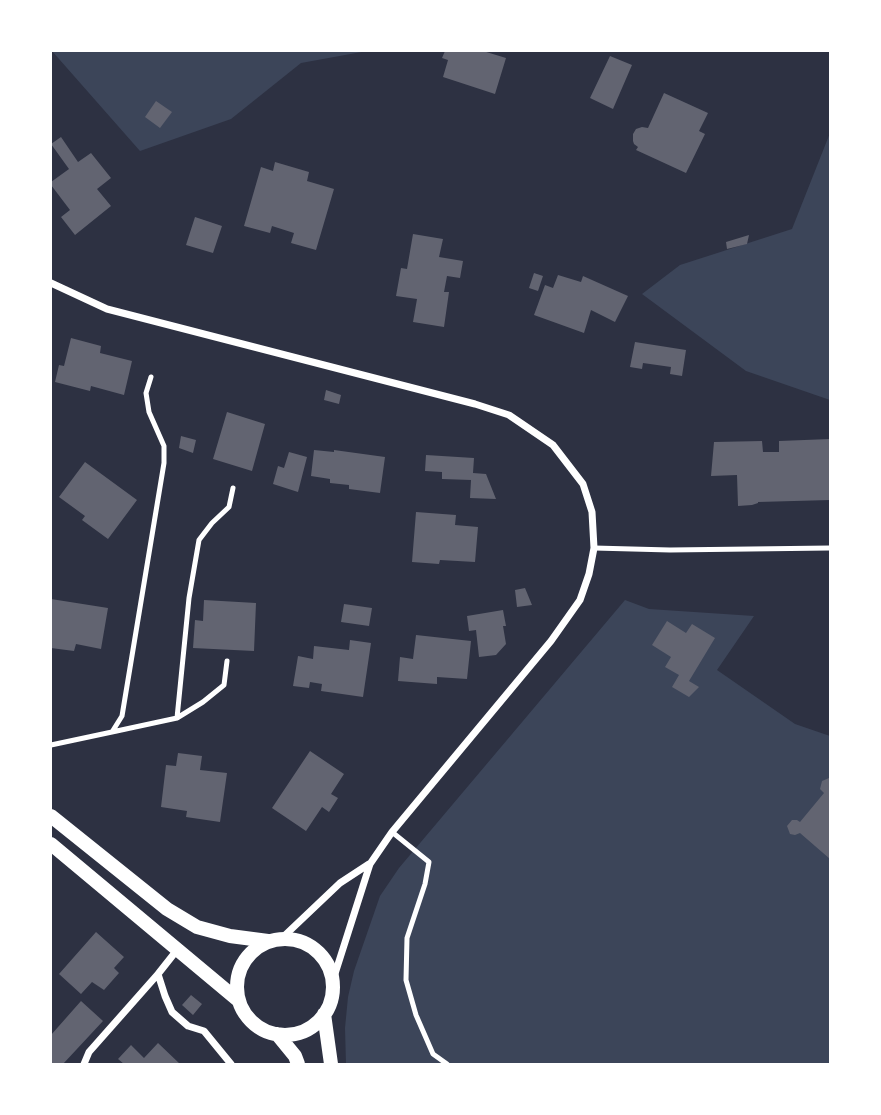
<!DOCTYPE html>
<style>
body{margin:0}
#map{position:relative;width:881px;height:1115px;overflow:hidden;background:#2d3142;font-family:Lato,sans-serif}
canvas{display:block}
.frame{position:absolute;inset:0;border:52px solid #fff;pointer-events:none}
</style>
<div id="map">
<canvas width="881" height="1115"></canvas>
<div class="frame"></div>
</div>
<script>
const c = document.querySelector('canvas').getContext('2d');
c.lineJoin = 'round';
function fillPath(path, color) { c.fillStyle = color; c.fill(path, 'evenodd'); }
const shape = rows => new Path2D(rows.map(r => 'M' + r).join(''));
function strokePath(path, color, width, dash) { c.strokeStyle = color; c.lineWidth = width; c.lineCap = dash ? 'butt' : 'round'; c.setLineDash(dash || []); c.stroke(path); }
fillPath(shape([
 [52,51,367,51,301,63,231,119,140,151],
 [830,133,830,400,746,371,642,294,680,265,792,229],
 [625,600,649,609,754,616,717,670,795,724,830,736,830,1064,346,1064,345,1028,348,997,354,971,380,896,399,868]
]), '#3c4559');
fillPath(shape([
 [445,51,483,51,506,58,495,94,443,77,448,60,442,58],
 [610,56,632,65,613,109,590,98],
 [664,93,708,113,699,131,705,134,686,173,636,150,638,147,634,144,633,141,633,134,636,129,642,127,648,128],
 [156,101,172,112,160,128,145,117],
 [61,137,78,162,91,153,111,178,97,189,111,206,75,235,61,217,70,210,51,185,51,182,69,169,51,144],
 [275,162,309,172,307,181,334,189,316,250,291,243,294,233,272,226,270,233,244,226,261,167,273,171],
 [195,217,222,226,213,253,186,245],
 [413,234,443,239,439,257,463,261,460,278,447,276,444,292,449,292,444,327,413,322,417,299,396,296,401,268,407,269],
 [749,235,747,244,727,249,726,242],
 [534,273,543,276,538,291,529,288],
 [558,275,581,282,583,276,628,296,615,322,591,310,584,333,534,315,545,285,553,288],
 [71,338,101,346,100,353,132,361,124,395,91,386,90,391,55,382,59,365,64,366],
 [635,342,686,350,682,376,670,374,671,367,643,363,642,369,630,367],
 [326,390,341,395,339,404,324,400],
 [227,412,265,424,252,471,213,459],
 [181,436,196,440,193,453,179,448],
 [830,439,830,500,758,502,758,503,752,505,738,506,737,475,711,476,714,442,762,441,763,452,779,452,779,441],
 [314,450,334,452,334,450,385,457,380,493,349,489,349,485,330,483,330,479,311,476],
 [289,452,307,457,298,492,273,484,278,466,284,468],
 [426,455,474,458,473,473,486,474,496,499,470,498,471,480,442,479,442,472,425,471],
 [85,462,137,500,108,539,82,520,85,516,59,497],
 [416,512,456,515,455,525,478,527,475,562,440,560,439,564,412,562],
 [525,588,532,605,517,607,515,590],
 [51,599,108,608,101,649,76,644,74,651,51,648],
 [204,600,256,603,254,651,193,648,195,620,203,621],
 [344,604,372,608,369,626,341,622],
 [503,610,506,626,503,626,506,644,496,655,479,657,476,630,469,631,467,616],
 [667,621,686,633,692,624,715,638,689,681,699,687,689,697,672,687,679,675,665,667,671,657,652,645],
 [416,635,471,641,467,679,437,677,437,684,398,681,400,657,413,659],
 [350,640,371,643,363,697,321,691,322,684,310,682,309,688,293,686,298,656,313,659,314,646,349,650],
 [310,751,344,774,331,794,338,798,329,812,322,807,306,831,272,808],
 [178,753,202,756,200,770,227,773,220,822,186,817,187,811,161,807,166,765,176,766],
 [829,778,830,779,830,859,800,833,795,835,790,834,787,826,792,820,797,820,800,822,824,793,820,789,822,781],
 [96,932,124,957,114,968,119,973,104,990,92,982,81,994,59,974],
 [191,995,202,1004,193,1015,182,1005],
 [81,1001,103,1021,63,1064,51,1064,51,1035],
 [158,1043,180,1064,124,1064,118,1059,131,1045,144,1058]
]), '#626471');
strokePath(shape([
 [594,548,670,550,830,548],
 [177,718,189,598,199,540,212,523,229,507,233,488],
 [112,732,177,718,203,702,224,685,227,661],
 [51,745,112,732,122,716,164,463,164,446,149,412,146,393,151,377],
 [392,832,429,862,425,884,407,938,406,980,416,1015,433,1054,447,1064]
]), '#fff', 5);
strokePath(shape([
 [51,283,107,309,475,404,509,415,553,445,583,484,592,512,594,548,589,574,580,600,551,641,392,832,370,864,333,980],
 [281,939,340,883,369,864],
 [158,974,165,996,172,1012,188,1026,204,1031,231,1064],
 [84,1064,89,1052,158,974,177,950]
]), '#fff', 7);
strokePath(shape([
 [51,816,167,909,197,927,230,936,268,941],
 [51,844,239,1001],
 '237 987a48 48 0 1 1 96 0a48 48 0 1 1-96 0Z',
 [324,1014,331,1064],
 [277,1034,295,1056,298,1064]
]), '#fff', 14);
</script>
